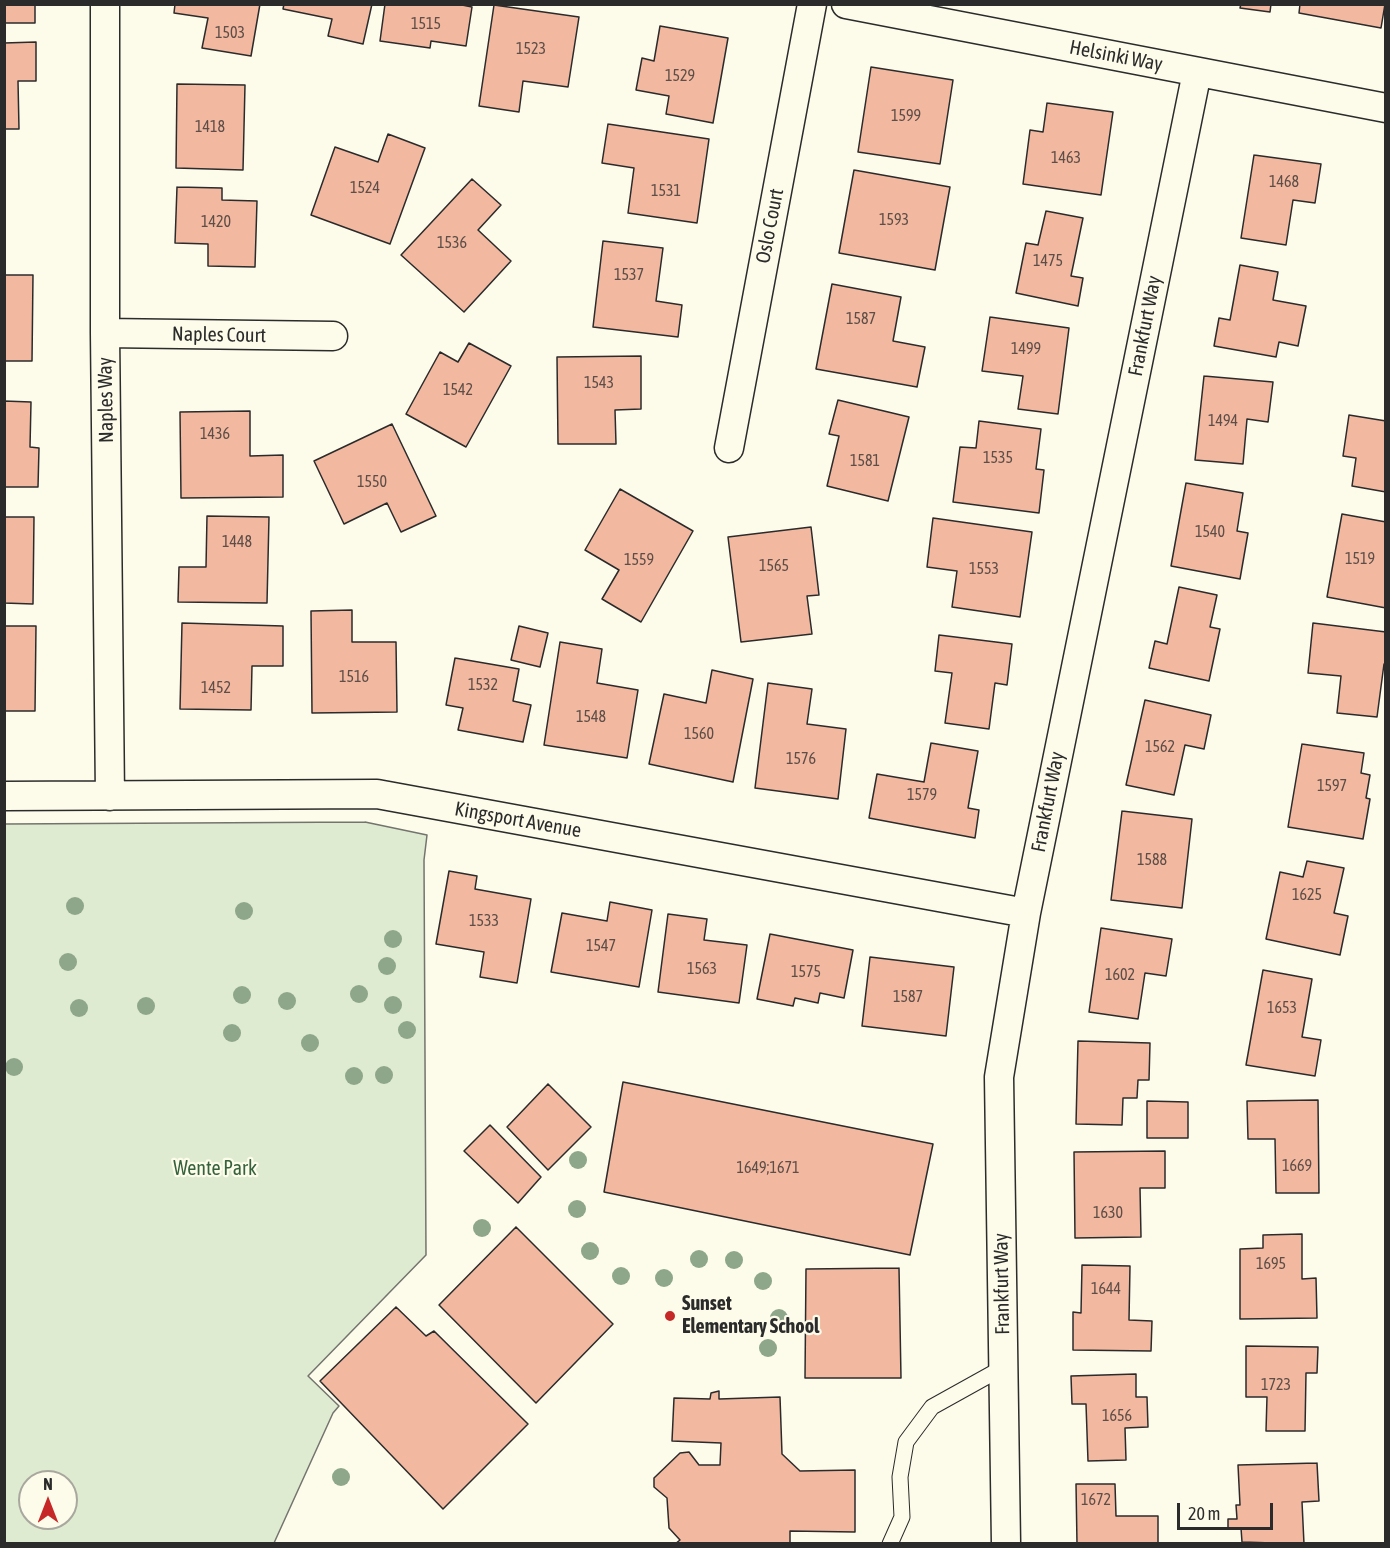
<!DOCTYPE html>
<style>
body{margin:0}
#map{position:relative;width:1390px;height:1548px;overflow:hidden;background:#fdfbea;font-family:"Asap Condensed",sans-serif}
canvas{display:block}
.frame{position:absolute;inset:0;border:6px solid #2b2b2b;pointer-events:none}
.north{position:absolute;left:18px;top:1470px;width:60px;height:60px;box-sizing:border-box;background:#fdfbea;border:2px solid #a9a89e;border-radius:50%;rotate:0deg;font-size:16px;font-weight:700;line-height:24px;text-align:center;color:#2b2b2b}
.north::after{content:'';display:block;margin:auto;width:21px;height:27px;background:#c62828;clip-path:polygon(50% 0,100% 100%,50% 72%,0 100%)}
.scale{position:absolute;left:1177px;top:1503px;width:96px;height:27px;box-sizing:border-box;border:3px solid #2b2b2b;border-top:0;padding-left:8px;font-size:18px;line-height:21px;white-space:nowrap;color:#2b2b2b;-webkit-text-stroke:4px #fdfbea;paint-order:stroke}
</style>
<div id="map">
<canvas width="1390" height="1548"></canvas>
<div class="frame"></div>
<div class="north">N</div>
<div class="scale">20 m</div>
</div>
<script>
const c = document.querySelector('canvas').getContext('2d');
c.lineJoin = 'round';
function fillPath(path, color) { c.fillStyle = color; c.fill(path, 'evenodd'); }
const shape = rows => new Path2D(rows.map(r => 'M' + r).join(''));
function strokePath(path, color, width, dash) { c.strokeStyle = color; c.lineWidth = width; c.lineCap = dash ? 'butt' : 'round'; c.setLineDash(dash || []); c.stroke(path); }
function drawText(font, color, halo, rows, align = 'center') {
  c.font = font + ' "Asap Condensed",sans-serif'; c.lineWidth = 4.5; c.setLineDash([]); c.textBaseline = 'middle'; c.strokeStyle = halo; c.fillStyle = color; for (const [text, x, y, turn = 0] of rows) {
    c.save(); c.translate(x, y); c.rotate((+turn || 0) * Math.PI / 180); c.textAlign = isNaN(turn) ? turn : align; if (halo) c.strokeText(text, 0, 0); c.fillText(text, 0, 0); c.restore();
  }
}
const green = shape([
 [365,822,427,835,424,860,426,1255,308,1376,339,1406,333,1413,274,1543,5,1543,5,824,365,822],
 [30,1482,66,1482,66,1518,30,1518,30,1482]
]);
fillPath(green, '#deebd1');
strokePath(green, '#74746e', 1.5);
const building = shape([
 [4,4,35,4,35,23,4,23,4,4],
 [175,4,260,4,251,56,202,48,208,18,174,13,175,4],
 [284,4,372,4,363,44,328,36,332,19,283,9,284,4],
 [385,4,457,4,472,7,466,46,431,41,430,48,380,41,385,4],
 [1241,4,1271,4,1270,12,1240,8,1241,4],
 [1300,4,1385,4,1381,28,1299,13,1300,4],
 [494,5,579,17,568,87,523,81,519,112,479,106,494,5],
 [660,26,728,38,713,123,666,114,669,96,636,90,642,58,654,61,660,26],
 [36,42,36,81,18,81,19,129,4,129,4,43,36,42],
 [871,67,953,80,940,164,858,152,871,67],
 [177,84,245,85,243,170,176,168,177,84],
 [1047,103,1113,112,1101,195,1023,184,1030,130,1043,132,1047,103],
 [608,124,709,139,697,223,628,213,634,168,602,163,608,124],
 [388,134,425,148,390,244,311,215,335,147,378,162,388,134],
 [1254,155,1321,164,1315,203,1293,200,1286,245,1241,238,1254,155],
 [854,170,950,187,935,270,839,253,854,170],
 [472,179,501,205,478,230,511,261,464,312,401,255,472,179],
 [177,187,222,188,222,200,257,201,255,267,208,266,208,244,175,243,177,187],
 [1046,211,1083,218,1071,276,1083,278,1078,306,1016,293,1026,243,1038,245,1046,211],
 [603,241,663,248,656,301,682,305,678,337,593,327,603,241],
 [1240,265,1278,272,1273,300,1306,306,1298,346,1279,342,1276,357,1214,346,1219,318,1230,320,1240,265],
 [4,275,33,275,32,361,4,361,4,275],
 [832,284,901,297,893,341,925,347,917,387,816,369,832,284],
 [990,317,1069,328,1058,414,1018,409,1023,376,982,371,990,317],
 [469,343,511,366,466,447,406,414,440,352,458,362,469,343],
 [641,356,641,409,615,410,616,444,558,444,557,357,641,356],
 [1204,376,1273,382,1268,422,1247,419,1243,464,1195,460,1204,376],
 [838,400,909,417,888,501,827,486,839,436,829,434,838,400],
 [4,401,31,402,30,447,39,448,38,487,4,487,4,401],
 [250,411,250,456,283,455,283,497,181,498,180,412,250,411],
 [1349,415,1386,421,1386,492,1352,486,1356,458,1343,456,1349,415],
 [979,421,1041,429,1036,469,1044,470,1039,513,953,502,960,447,976,448,979,421],
 [392,424,436,516,401,532,387,503,344,524,314,461,392,424],
 [1186,483,1243,493,1237,531,1248,533,1240,579,1171,566,1186,483],
 [620,489,693,531,641,622,602,599,619,570,585,550,620,489],
 [1342,514,1386,522,1386,608,1327,597,1342,514],
 [207,516,269,517,267,603,178,602,179,567,206,567,207,516],
 [4,517,34,517,33,604,4,603,4,517],
 [933,518,1032,532,1020,617,952,607,957,571,927,567,933,518],
 [811,527,819,595,807,596,812,634,741,642,728,537,811,527],
 [1179,587,1217,595,1210,627,1220,629,1209,681,1149,668,1155,641,1167,644,1179,587],
 [352,610,352,642,396,642,397,712,312,713,311,611,352,610],
 [182,623,283,626,283,666,252,666,251,710,180,709,182,623],
 [1313,623,1386,632,1386,664,1384,664,1377,717,1337,713,1341,676,1308,673,1313,623],
 [4,626,36,626,35,711,4,711,4,626],
 [519,626,548,633,540,667,511,660,519,626],
 [939,635,1012,644,1007,685,995,683,989,729,945,723,952,673,935,671,939,635],
 [560,642,602,649,597,683,638,690,627,758,544,745,560,642],
 [455,658,519,669,513,701,531,705,523,742,458,730,463,708,446,705,455,658],
 [712,670,753,679,733,782,649,764,664,694,706,703,712,670],
 [768,683,812,689,807,724,846,729,838,799,755,788,768,683],
 [1145,700,1211,715,1204,749,1185,745,1174,795,1126,785,1145,700],
 [931,743,978,751,968,808,979,810,975,838,869,818,877,774,924,782,931,743],
 [1302,744,1364,753,1361,773,1370,775,1366,798,1370,799,1363,839,1288,827,1302,744],
 [1122,811,1192,819,1182,908,1111,900,1122,811],
 [1307,861,1344,868,1334,913,1348,916,1340,955,1266,939,1280,872,1303,877,1307,861],
 [449,871,477,876,475,889,531,899,517,983,480,977,484,952,436,944,449,871],
 [610,902,652,910,639,987,551,972,562,913,607,921,610,902],
 [668,914,707,919,704,940,747,945,739,1003,658,992,668,914],
 [1101,928,1172,939,1166,976,1145,973,1138,1019,1089,1012,1101,928],
 [770,934,853,950,844,998,820,993,818,1003,795,998,793,1006,757,999,770,934],
 [870,957,954,967,946,1036,862,1026,870,957],
 [1263,970,1312,979,1302,1037,1321,1040,1315,1076,1246,1065,1263,970],
 [1078,1041,1150,1043,1149,1080,1138,1080,1137,1098,1123,1098,1122,1125,1076,1124,1078,1041],
 [623,1082,933,1144,910,1255,604,1192,623,1082],
 [548,1084,591,1127,548,1170,507,1127,548,1084],
 [1318,1100,1319,1193,1276,1193,1275,1139,1248,1139,1247,1101,1318,1100],
 [1147,1101,1188,1102,1188,1138,1147,1138,1147,1101],
 [490,1125,541,1177,518,1203,464,1151,490,1125],
 [1165,1151,1165,1188,1140,1188,1141,1237,1075,1238,1074,1152,1165,1151],
 [516,1227,613,1324,536,1403,439,1305,516,1227],
 [1302,1234,1302,1279,1316,1278,1317,1318,1240,1319,1240,1249,1263,1248,1263,1235,1302,1234],
 [1082,1265,1130,1266,1129,1320,1152,1321,1151,1351,1073,1350,1073,1312,1081,1313,1082,1265],
 [899,1268,901,1378,805,1378,806,1269,899,1268],
 [396,1307,426,1336,434,1331,528,1424,443,1509,320,1381,396,1307],
 [1246,1346,1318,1347,1317,1373,1306,1373,1305,1431,1266,1431,1267,1397,1246,1397,1246,1346],
 [1136,1374,1136,1397,1147,1397,1148,1427,1125,1428,1126,1460,1088,1461,1086,1404,1072,1404,1071,1376,1136,1374],
 [719,1391,719,1399,780,1397,782,1454,800,1471,855,1470,855,1532,790,1531,790,1544,675,1544,680,1540,669,1528,667,1498,654,1487,654,1478,680,1453,689,1452,699,1465,720,1465,721,1443,672,1441,674,1398,710,1399,711,1393,719,1391],
 [1317,1463,1319,1501,1302,1502,1304,1544,1242,1542,1241,1528,1228,1528,1228,1519,1237,1519,1236,1505,1240,1505,1238,1465,1317,1463],
 [1076,1484,1115,1484,1116,1516,1158,1516,1158,1544,1077,1544,1076,1484]
]);
fillPath(building, '#f2b8a0');
strokePath(building, '#2b2b2b', 1.5);
const service = shape([
 [890,1544,902,1517,900,1477,906,1442,932,1407,1004,1367]
]);
const minor = shape([
 [105,4,105,333,110,796],
 [846,4,1386,108],
 [105,333,333,336],
 [729,448,812,4],
 [4,796,377,794,1026,913],
 [1006,1544,999,1077,1026,913,1197,72]
]);
strokePath(service, '#2b2b2b', 17);
strokePath(minor, '#2b2b2b', 31);
strokePath(service, '#fdfbea', 15);
strokePath(minor, '#fdfbea', 28);
c.fillStyle = '#8ea78a';
for (const [x, y] of [
 [75,906],
 [244,911],
 [393,939],
 [68,962],
 [387,966],
 [359,994],
 [242,995],
 [287,1001],
 [393,1005],
 [146,1006],
 [79,1008],
 [407,1030],
 [232,1033],
 [310,1043],
 [14,1067],
 [384,1075],
 [354,1076],
 [578,1160],
 [577,1209],
 [482,1228],
 [590,1251],
 [699,1259],
 [734,1260],
 [621,1276],
 [664,1278],
 [763,1281],
 [779,1318],
 [768,1348],
 [341,1477]
]) { c.beginPath(); c.arc(x, y, 9, 0, 2 * Math.PI); c.fill(); }
for (const [x, y, r, color] of [
 [670,1316,6,"#c62828"]
]) { const dot = new Path2D(); dot.arc(x, y, r, 0, 2 * Math.PI); c.fillStyle = color; c.fill(dot); strokePath(dot, '#fdfbea', 2); }
drawText('16px', '#5d4e48', null, [
 ["1515",426,24],
 ["1503",230,33],
 ["1523",531,49],
 ["1529",680,76],
 ["1599",906,116],
 ["1418",210,127],
 ["1463",1066,158],
 ["1468",1284,182],
 ["1524",365,188],
 ["1531",666,191],
 ["1593",894,220],
 ["1420",216,222],
 ["1536",452,243],
 ["1475",1048,261],
 ["1537",629,275],
 ["1587",861,319],
 ["1499",1026,349],
 ["1543",599,383],
 ["1542",458,390],
 ["1494",1223,421],
 ["1436",215,434],
 ["1535",998,458],
 ["1581",865,461],
 ["1550",372,482],
 ["1540",1210,532],
 ["1448",237,542],
 ["1519",1360,559],
 ["1559",639,560],
 ["1565",774,566],
 ["1553",984,569],
 ["1516",354,677],
 ["1532",483,685],
 ["1452",216,688],
 ["1548",591,717],
 ["1560",699,734],
 ["1562",1160,747],
 ["1576",801,759],
 ["1597",1332,786],
 ["1579",922,795],
 ["1588",1152,860],
 ["1625",1307,895],
 ["1533",484,921],
 ["1547",601,946],
 ["1563",702,969],
 ["1575",806,972],
 ["1602",1120,975],
 ["1587",908,997],
 ["1653",1282,1008],
 ["1669",1297,1166],
 ["1649;1671",768,1168],
 ["1630",1108,1213],
 ["1695",1271,1264],
 ["1644",1106,1289],
 ["1723",1276,1385],
 ["1656",1117,1416],
 ["1672",1096,1500]
]);
drawText('20px', '#2b2b2b', '#fdfbea', [
 ["Helsinki Way",1116,56,11],
 ["Oslo Court",770,226,-79],
 ["Frankfurt Way",1145,326,-79],
 ["Naples Court",219,335,1],
 ["Naples Way",106,400,-91],
 ["Frankfurt Way",1048,802,-79],
 ["Kingsport Avenue",518,820,10],
 ["Frankfurt Way",1002,1284,-91]
]);
drawText('20px', '#34623c', '#fdfbea', [
 ["Wente Park",215,1169]
]);
drawText('bold 20px', '#2b2b2b', '#fdfbea', [
 ["Sunset",682,1304],
 ["Elementary School",682,1327]
], 'left');
</script>
